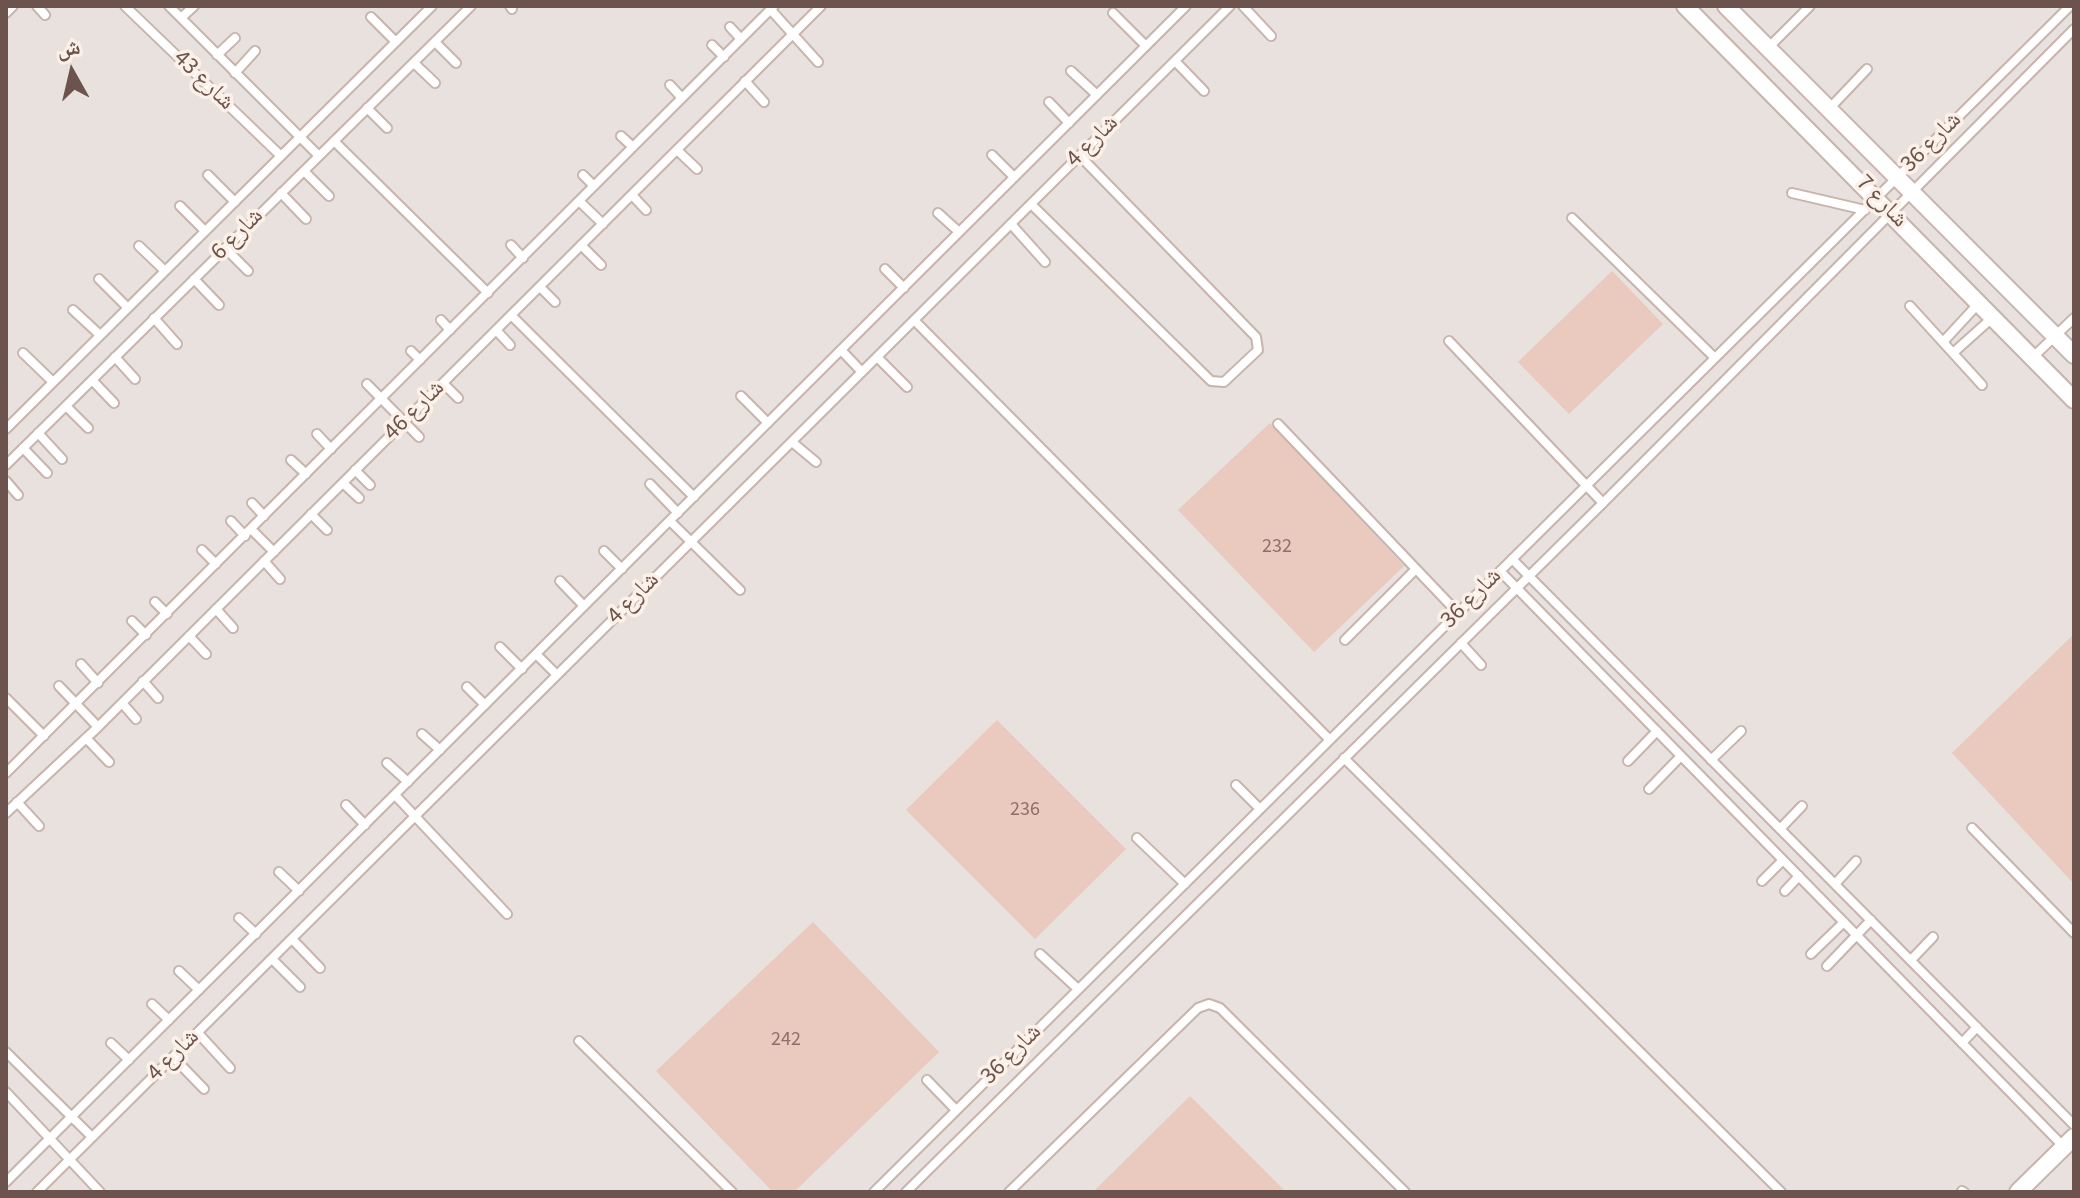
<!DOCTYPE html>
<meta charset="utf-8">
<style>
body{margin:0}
#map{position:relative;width:2080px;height:1198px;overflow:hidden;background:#f8ede3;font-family:"Source Sans 3","Noto Naskh Arabic",sans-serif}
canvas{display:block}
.frame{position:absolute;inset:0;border:8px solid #6c534d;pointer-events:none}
.north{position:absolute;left:32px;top:32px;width:80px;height:80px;-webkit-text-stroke:6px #fcf1e8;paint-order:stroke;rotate:352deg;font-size:22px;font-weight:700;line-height:32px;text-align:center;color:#6c534d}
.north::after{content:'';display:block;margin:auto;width:28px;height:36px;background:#6c534d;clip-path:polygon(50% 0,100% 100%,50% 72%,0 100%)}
</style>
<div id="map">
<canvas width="2080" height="1198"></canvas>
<div class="frame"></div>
<div class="north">ش</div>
</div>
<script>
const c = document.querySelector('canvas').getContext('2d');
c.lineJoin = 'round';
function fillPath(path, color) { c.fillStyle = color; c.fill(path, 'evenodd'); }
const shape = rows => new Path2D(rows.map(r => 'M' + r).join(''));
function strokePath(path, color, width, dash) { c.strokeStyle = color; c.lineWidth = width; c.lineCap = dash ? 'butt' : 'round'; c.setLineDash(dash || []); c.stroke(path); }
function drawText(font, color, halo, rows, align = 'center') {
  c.font = font + ' "Source Sans 3","Noto Naskh Arabic",sans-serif'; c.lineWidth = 7; c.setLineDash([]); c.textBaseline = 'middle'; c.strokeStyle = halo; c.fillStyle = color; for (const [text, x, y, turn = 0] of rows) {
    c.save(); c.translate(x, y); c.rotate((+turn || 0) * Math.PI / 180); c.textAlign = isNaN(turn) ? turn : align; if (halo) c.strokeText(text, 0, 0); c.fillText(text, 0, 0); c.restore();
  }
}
fillPath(shape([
 [6,6,2074,6,2074,1192,6,1192]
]), '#e8e1dd');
fillPath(shape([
 [1612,271,1663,324,1569,414,1518,362],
 [1270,423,1404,566,1314,652,1178,510],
 [2074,634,2074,884,1952,753],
 [997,720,1126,849,1035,939,906,810],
 [813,922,939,1052,794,1192,773,1192,656,1071],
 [1190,1096,1286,1192,1093,1192]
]), '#eac9be');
const service = shape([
 [37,6,45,15],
 [125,6,281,156],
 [169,6,319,156],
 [510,6,512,9],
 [1243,6,1271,36],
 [771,10,818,62],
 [6,13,13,6],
 [1113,13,1146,46],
 [371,17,396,42],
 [181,18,194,6],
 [730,27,741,39],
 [435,42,456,63],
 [712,45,724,57],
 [1768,48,1810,6],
 [217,55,235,38],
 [1175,61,1204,91],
 [414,63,435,83],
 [1071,71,1097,95],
 [235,73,255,51],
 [745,81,764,102],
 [670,85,682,98],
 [1049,102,1069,123],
 [367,108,387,128],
 [1829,109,1867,69],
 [621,136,633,147],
 [334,141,488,293],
 [677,150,697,169],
 [992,155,1014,177],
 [304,171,329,196],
 [208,175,235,202],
 [583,175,594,186],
 [281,193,306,219],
 [1792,193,1865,210],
 [632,195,646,210],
 [579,201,603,224],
 [1031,204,1211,381,1224,382,1258,350,1256,337,1080,156],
 [180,206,205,231],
 [938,213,959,232],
 [1572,218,1715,358],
 [1011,224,1045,262],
 [511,245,523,258],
 [581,245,601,265],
 [139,246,165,271],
 [225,248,248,271],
 [885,269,904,288],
 [99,279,128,308],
 [194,279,219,305],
 [540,287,555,302],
 [1910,306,1982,385],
 [73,310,100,335],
 [511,315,694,497],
 [154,318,177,344],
 [441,320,450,330],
 [914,320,1330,740],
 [496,330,510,345],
 [1449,341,1603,503],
 [1943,342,1978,304],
 [841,350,862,372],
 [411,351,420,360],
 [23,353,53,382],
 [1953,353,1992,318],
 [115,357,135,379],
 [877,357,907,387],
 [2031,359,2074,318],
 [92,380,114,403],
 [443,383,458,398],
 [367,384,419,437],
 [741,396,768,423],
 [66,406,88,428],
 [1278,424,1458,613],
 [6,429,432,6],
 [38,433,62,459],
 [317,434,331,449],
 [792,442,816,462],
 [23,448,47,473],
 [291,460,306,474],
 [6,465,471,6],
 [355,470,370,485],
 [6,481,18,495],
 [343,483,359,498],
 [650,484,678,513],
 [252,503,264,516],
 [311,514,327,530],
 [231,521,245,536],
 [670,521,740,590],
 [251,529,274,552],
 [202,550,216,564],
 [604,551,622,569],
 [1512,559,2074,1125],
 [264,561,280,579],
 [1500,571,2064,1147],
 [560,581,584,606],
 [155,602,167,614],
 [216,609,233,628],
 [132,621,146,635],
 [189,636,206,654],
 [1345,640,1416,569],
 [1461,643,1481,665],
 [500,647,522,669],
 [536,654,557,675],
 [81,664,98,683],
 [143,681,158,698],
 [59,686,98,727],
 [467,687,485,705],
 [6,698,44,736],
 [122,703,136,719],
 [422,734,440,750],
 [86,738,109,762],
 [1344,758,1781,1192],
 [1711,760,1741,731],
 [1628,761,1657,731],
 [387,763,408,782],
 [6,773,774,6],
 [1236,785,1260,809],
 [1649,789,1681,756],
 [395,795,507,914],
 [17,802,39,826],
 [346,805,365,825],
 [6,813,98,727,821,6],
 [1972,828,2074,933],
 [1780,829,1802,806],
 [1137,838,1185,884],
 [279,872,299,891],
 [1762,881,1783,860],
 [1835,884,1856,861],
 [1785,891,1799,876],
 [239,918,256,934],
 [292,939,320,968],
 [1040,954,1078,989],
 [1811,954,1844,922],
 [272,959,300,987],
 [1911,960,1933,937],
 [1827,966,1871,920],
 [179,971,199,990],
 [152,1004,169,1020],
 [198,1033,230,1068],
 [579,1041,732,1192],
 [111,1043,129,1060],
 [1962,1043,1977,1027],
 [6,1052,92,1137],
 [173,1057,204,1089],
 [927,1080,956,1110],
 [6,1092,100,1192],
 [6,1182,1186,6],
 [1962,1191,1964,1192],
 [37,1192,1230,6],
 [874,1192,2070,6],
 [906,1192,1603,503,2074,29],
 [1009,1192,1198,1008,1209,1004,1220,1008,1405,1192]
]);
const minor = shape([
 [1685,6,2074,400],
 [1726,6,2074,355],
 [2018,1192,2074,1137]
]);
strokePath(service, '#c7b4ac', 12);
strokePath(minor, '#c7b4ac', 20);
strokePath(service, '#fff', 8);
strokePath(minor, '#fff', 16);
drawText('20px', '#8c7069', null, [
 ["232",1277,548],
 ["236",1025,811],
 ["242",786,1041]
]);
drawText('24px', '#6c534d', '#fcf1e8', [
 ["شارع 43",203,81,44],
 ["شارع 4",1093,142,-45],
 ["شارع 36",1932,143,-45],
 ["شارع 7",1881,202,46],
 ["شارع 6",238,235,-45],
 ["شارع 46",415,411,-45],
 ["شارع 4",634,599,-45],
 ["شارع 36",1472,599,-45],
 ["شارع 36",1012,1055,-45],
 ["شارع 4",174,1056,-45]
]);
</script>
